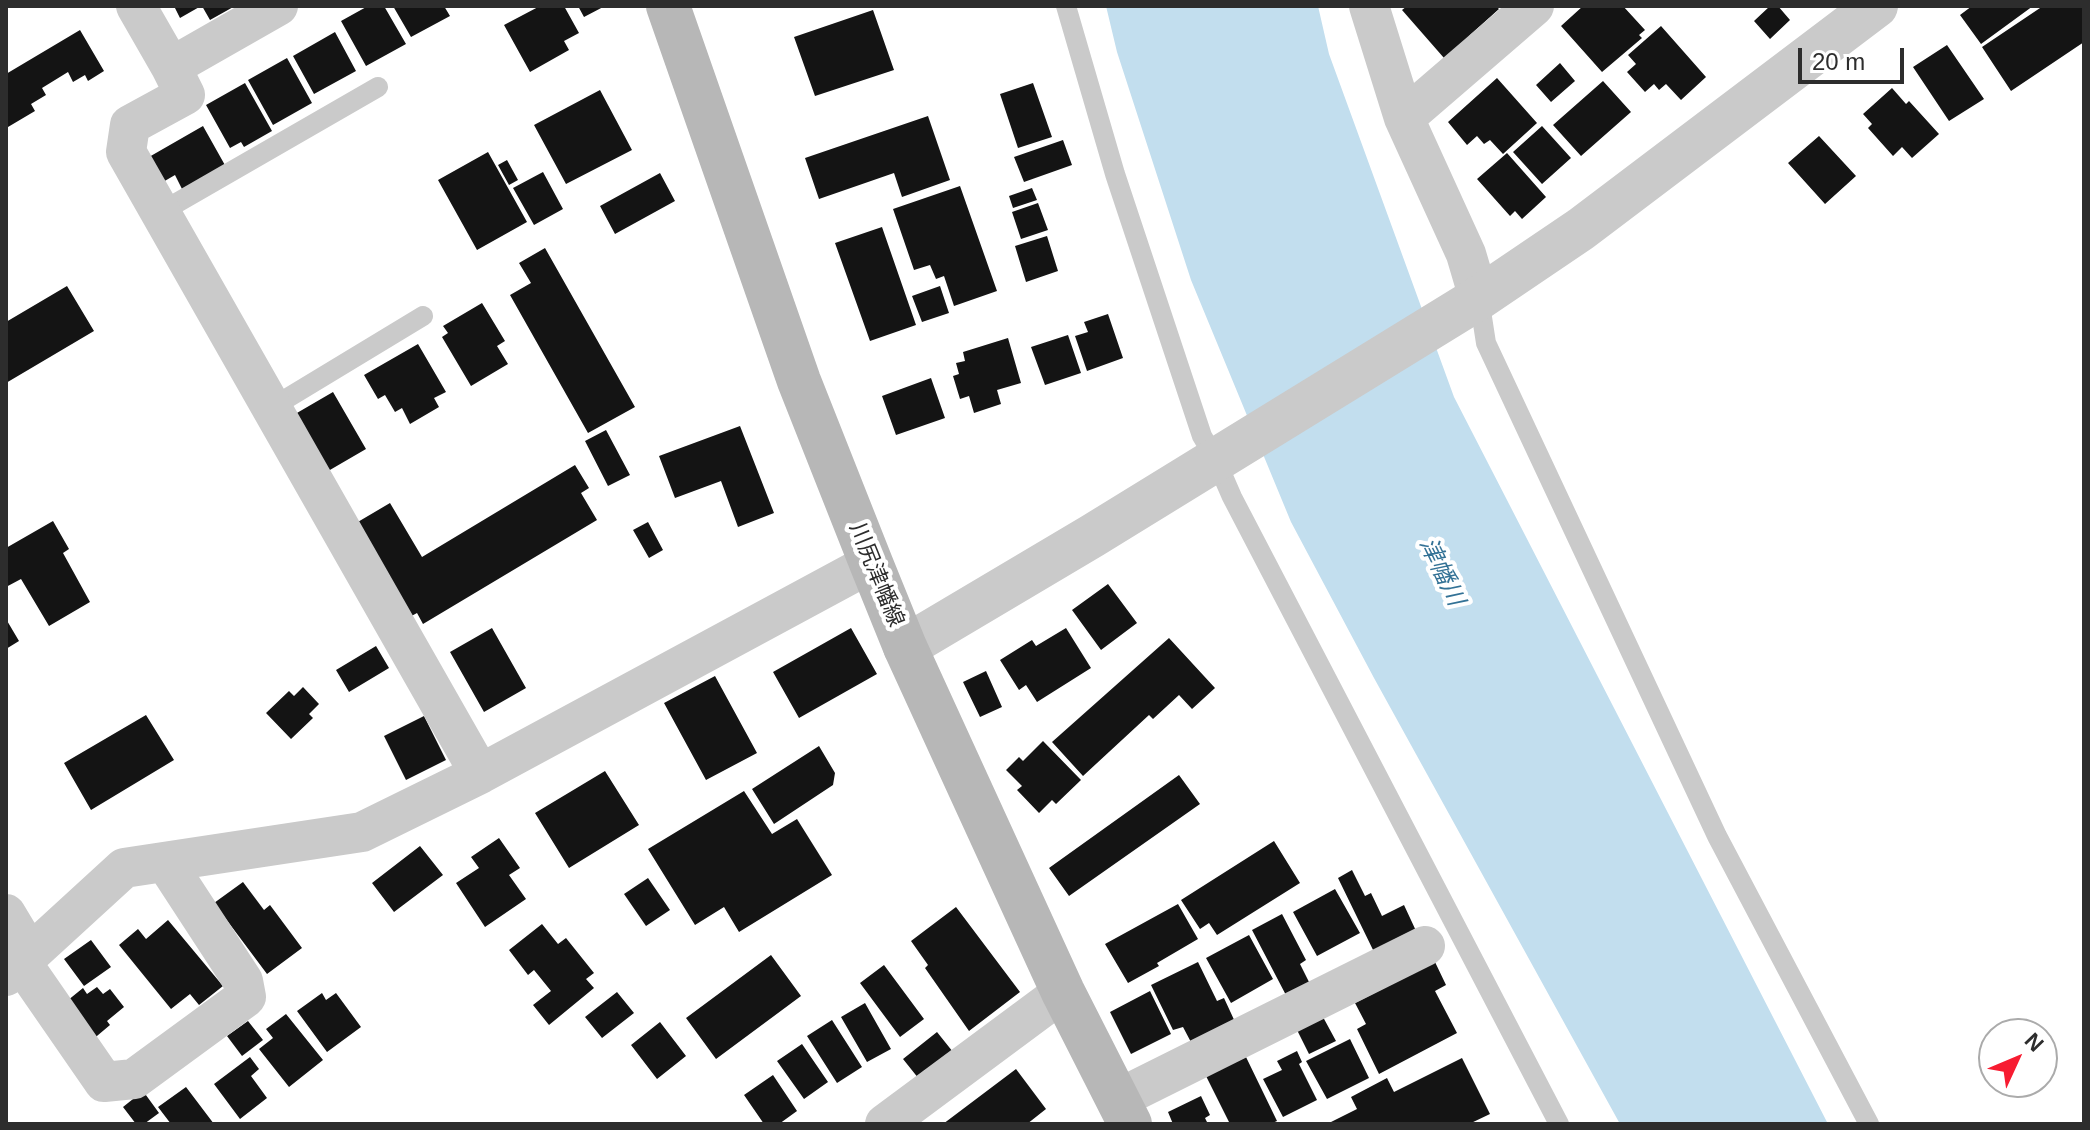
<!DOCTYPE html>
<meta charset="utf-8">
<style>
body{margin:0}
#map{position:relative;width:2090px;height:1130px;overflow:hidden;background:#fff;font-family:Arial,sans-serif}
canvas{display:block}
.frame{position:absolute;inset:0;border:8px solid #2d2d2d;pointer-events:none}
.north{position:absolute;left:1978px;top:1018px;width:80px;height:80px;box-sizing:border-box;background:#fff;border:2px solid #ababab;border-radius:50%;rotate:46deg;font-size:22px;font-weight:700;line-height:32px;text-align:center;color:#2d2d2d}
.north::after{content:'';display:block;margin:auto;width:28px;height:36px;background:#f71c31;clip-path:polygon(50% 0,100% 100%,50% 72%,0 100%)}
.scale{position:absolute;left:1798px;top:48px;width:106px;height:36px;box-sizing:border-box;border:4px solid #2d2d2d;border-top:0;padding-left:10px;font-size:24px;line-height:28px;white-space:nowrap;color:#2d2d2d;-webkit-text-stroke:6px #fff;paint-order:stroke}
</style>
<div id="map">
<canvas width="2090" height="1130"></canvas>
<div class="frame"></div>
<div class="north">N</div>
<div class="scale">20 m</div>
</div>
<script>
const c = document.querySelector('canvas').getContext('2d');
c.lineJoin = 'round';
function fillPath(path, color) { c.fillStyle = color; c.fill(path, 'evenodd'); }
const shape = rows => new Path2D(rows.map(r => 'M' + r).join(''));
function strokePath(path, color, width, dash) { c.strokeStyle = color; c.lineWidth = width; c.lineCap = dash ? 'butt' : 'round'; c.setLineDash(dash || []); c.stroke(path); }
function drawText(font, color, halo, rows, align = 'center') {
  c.font = font + ' Arial,"Noto Sans JP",sans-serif'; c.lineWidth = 8; c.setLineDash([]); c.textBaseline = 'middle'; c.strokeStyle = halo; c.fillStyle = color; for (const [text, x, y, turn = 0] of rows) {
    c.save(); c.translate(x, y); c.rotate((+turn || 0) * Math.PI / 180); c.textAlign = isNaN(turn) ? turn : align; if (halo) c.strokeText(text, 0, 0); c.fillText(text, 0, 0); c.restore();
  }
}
fillPath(shape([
 [1106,6,1318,6,1329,54,1454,397,1828,1124,1620,1124,1374,678,1291,522,1191,280,1117,52]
]), '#c2deee');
fillPath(shape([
 [174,6,201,6,180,18],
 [202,6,235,6,210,20],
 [368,6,384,6,406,44,366,66,341,21],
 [393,6,444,6,450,16,411,37],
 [540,6,564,6,579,33,564,41,569,50,530,72,504,25],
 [578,6,605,6,584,17],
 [1407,6,1496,6,1499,9,1470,35,1451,66,1402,10],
 [1583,6,1623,6,1645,30,1639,35,1642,38,1602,72,1561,26],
 [1770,6,1778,6,1790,20,1770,39,1754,21],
 [1972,6,2033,6,1981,44,1960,15],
 [2043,6,2084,6,2084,42,2011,91,1982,47],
 [873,10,894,70,815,96,794,37],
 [1661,26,1706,77,1681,100,1666,84,1659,90,1654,84,1645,92,1627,72,1636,64,1628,55],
 [80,30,104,71,88,81,85,75,73,82,68,72,42,88,46,95,31,104,35,111,8,127,6,122,6,74],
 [335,32,356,71,314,94,293,56],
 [1947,45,1984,99,1949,121,1913,67],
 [287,58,312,103,273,125,248,80],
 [1560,63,1575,81,1551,102,1536,85],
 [1497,78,1537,123,1503,154,1490,140,1484,144,1477,136,1467,145,1448,122],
 [1603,81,1631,112,1581,156,1553,125],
 [245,83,272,131,244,147,241,142,230,148,206,105],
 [1033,83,1052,137,1018,148,1000,94],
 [1892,88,1906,104,1909,101,1939,134,1912,158,1902,147,1893,156,1868,128,1872,124,1863,114],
 [600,90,632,150,566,184,534,125],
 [928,116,950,180,902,197,894,173,819,199,805,158],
 [203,126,226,167,183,191,175,175,163,182,149,157],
 [1542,126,1571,158,1542,184,1513,152],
 [1819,136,1856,176,1825,204,1788,163],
 [1063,140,1072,165,1024,182,1014,157],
 [488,152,527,222,477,250,438,180],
 [1507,153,1546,197,1522,219,1515,211,1510,216,1477,179],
 [507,160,518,180,509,185,498,165],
 [543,172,563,209,534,225,513,188],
 [660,173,675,201,615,234,600,206],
 [960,186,997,291,954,306,944,276,936,279,930,265,914,270,893,209],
 [1032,188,1037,200,1013,208,1009,196],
 [1038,203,1048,230,1021,239,1012,212],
 [882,227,916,325,870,341,835,243],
 [1047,236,1058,271,1026,282,1015,246],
 [545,248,635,407,588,433,510,295,531,283,519,263],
 [67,286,94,331,6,383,6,322],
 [940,286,949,313,922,322,912,296],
 [482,303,505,341,497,346,508,364,471,386,442,337,448,333,443,326],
 [1108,314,1123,358,1087,371,1075,336,1088,332,1084,322],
 [1068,335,1081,373,1045,385,1031,347],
 [1008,338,1021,383,997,390,1001,404,974,413,969,396,960,399,953,376,959,374,956,363,965,361,963,352],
 [418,344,446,392,434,398,439,407,410,424,402,408,395,412,385,395,378,399,364,375],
 [931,378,945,418,896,435,882,396],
 [333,392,366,449,323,474,290,417],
 [740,426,774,513,738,527,721,481,675,498,659,456],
 [606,430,630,475,608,486,585,441],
 [575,465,589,488,581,493,597,520,423,624,417,613,406,619,351,526,390,503,422,557],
 [53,521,69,549,63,553,90,602,49,626,21,579,6,587,6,548],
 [648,522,663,550,649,558,633,530],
 [1108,584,1137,623,1101,650,1072,610],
 [6,619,19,641,6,649],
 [492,628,526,688,484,712,450,652],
 [851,628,877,674,799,718,773,672],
 [1066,628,1091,668,1037,702,1026,685,1019,690,1000,660,1032,640,1036,646],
 [1169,638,1215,688,1192,709,1179,695,1153,719,1149,715,1083,776,1052,742],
 [376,646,389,668,349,692,336,670],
 [986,671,1002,707,980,717,963,682],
 [715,676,757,753,706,780,664,703],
 [303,687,319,704,309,714,313,718,291,739,266,713,289,691,294,696],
 [146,715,174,760,91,810,64,763],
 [424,716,446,760,406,780,384,736],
 [1043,741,1081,780,1056,804,1052,800,1039,813,1017,790,1022,786,1006,770,1019,757,1023,761],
 [819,746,835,773,833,785,774,824,752,789],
 [605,771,639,825,569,868,535,813],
 [1179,775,1200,804,1069,896,1049,868],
 [744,791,772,834,797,819,832,875,739,932,724,907,695,925,648,849],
 [499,838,520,868,509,875,526,899,485,927,456,883,479,868,471,857],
 [1274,841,1300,883,1217,935,1209,923,1200,929,1181,900],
 [420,846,443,875,394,912,372,883],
 [1352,870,1365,896,1371,893,1382,916,1404,905,1417,933,1375,954,1338,878],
 [648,878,670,910,646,926,624,894],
 [243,882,264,910,270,905,302,948,267,974,214,903],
 [1335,889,1360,933,1317,956,1293,912],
 [1178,904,1198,939,1157,963,1159,966,1128,983,1105,944],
 [956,907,1020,992,969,1031,925,968,928,965,911,941],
 [1282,914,1306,960,1300,964,1311,986,1288,999,1252,930],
 [168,920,223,986,199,1005,190,994,171,1009,119,945,138,929,146,939],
 [542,924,558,944,566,938,594,973,586,979,594,988,549,1025,533,1005,551,991,534,970,528,975,509,950],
 [1249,935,1273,979,1231,1003,1206,958],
 [91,940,111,967,84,986,64,959],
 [771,955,801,996,716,1059,686,1018],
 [1198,962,1217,1001,1224,998,1236,1024,1193,1046,1183,1027,1173,1030,1151,985],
 [1435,962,1446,985,1435,991,1457,1033,1379,1074,1357,1029,1366,1024,1355,1003],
 [884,965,924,1019,900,1037,860,983],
 [97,987,103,994,110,989,124,1007,107,1021,110,1025,91,1041,62,1005,83,988,87,994],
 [1150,991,1171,1034,1131,1054,1110,1012],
 [617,992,634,1013,602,1038,585,1017],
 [322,993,326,1000,336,993,361,1027,327,1052,297,1011],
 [865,1003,891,1049,867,1062,841,1017],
 [286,1014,323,1060,289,1087,259,1049,273,1038,266,1029],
 [1323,1017,1336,1041,1309,1054,1297,1030],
 [832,1020,862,1067,837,1083,807,1036],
 [248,1021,263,1040,242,1056,227,1036],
 [660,1022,686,1056,657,1079,631,1045],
 [937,1032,957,1057,923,1084,903,1059],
 [1350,1039,1369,1078,1327,1099,1306,1061],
 [802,1044,828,1082,804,1099,777,1061],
 [1297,1051,1302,1062,1299,1064,1317,1100,1283,1117,1263,1079,1282,1070,1277,1061],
 [250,1057,259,1069,251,1076,267,1098,240,1119,214,1084],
 [1246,1057,1277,1121,1270,1124,1230,1124,1206,1076],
 [1462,1058,1490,1114,1469,1124,1332,1124,1331,1122,1357,1109,1351,1097,1387,1078,1394,1092],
 [1016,1069,1046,1109,1027,1124,943,1124],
 [773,1075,797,1111,779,1124,764,1124,744,1095],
 [186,1087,214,1124,171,1124,158,1107],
 [143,1091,159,1113,144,1124,136,1124,123,1107],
 [1201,1096,1210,1115,1205,1118,1208,1124,1173,1124,1168,1112]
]), '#141414');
strokePath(shape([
 [1066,6,1115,174,1202,436,1215,458,1232,497,1559,1124],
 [161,212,378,87],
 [1479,298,1486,343,1717,836,1869,1124],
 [271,408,423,316]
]), '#cacaca', 20);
strokePath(shape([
 [136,6,171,67,278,6],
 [1369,6,1404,118,1466,254,1479,298],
 [171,67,185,95,130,125,126,152,480,774],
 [1404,118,1534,6],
 [6,914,30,954],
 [21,962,104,1082,134,1079,246,997,243,981,166,863],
 [6,976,124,868,362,832,480,774,871,563],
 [1118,1099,1425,946],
 [885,1124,1063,992]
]), '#cacaca', 40);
strokePath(shape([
 [905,647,1092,536,1479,298,1581,229,1876,6]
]), '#cacaca', 44);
strokePath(shape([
 [668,6,799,381,871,563,905,647,1063,992,1130,1124]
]), '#b7b7b7', 44);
drawText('22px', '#2d2d2d', '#fff', [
 ["川尻津幡線",876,575,68]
]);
drawText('italic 24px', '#337296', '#fff', [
 ["津幡川",1441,572,64]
]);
</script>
